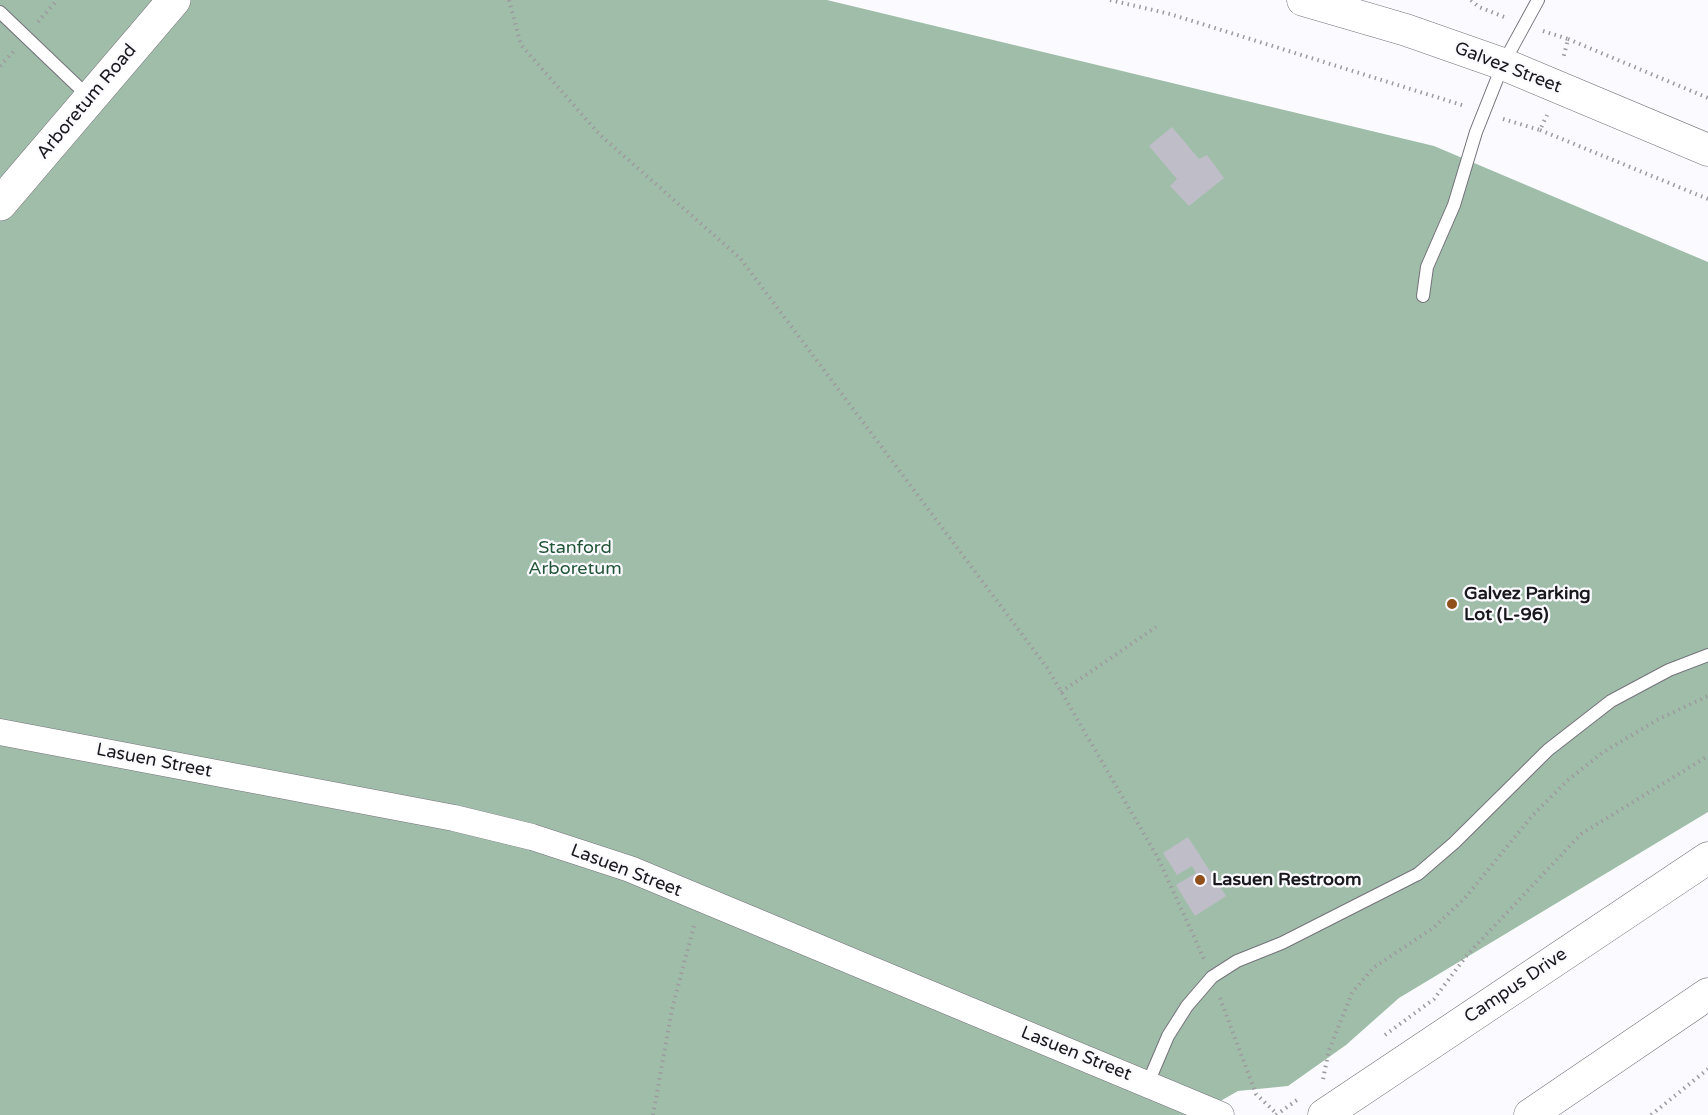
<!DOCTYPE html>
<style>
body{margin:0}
canvas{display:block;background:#fbfbff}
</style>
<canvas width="1708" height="1115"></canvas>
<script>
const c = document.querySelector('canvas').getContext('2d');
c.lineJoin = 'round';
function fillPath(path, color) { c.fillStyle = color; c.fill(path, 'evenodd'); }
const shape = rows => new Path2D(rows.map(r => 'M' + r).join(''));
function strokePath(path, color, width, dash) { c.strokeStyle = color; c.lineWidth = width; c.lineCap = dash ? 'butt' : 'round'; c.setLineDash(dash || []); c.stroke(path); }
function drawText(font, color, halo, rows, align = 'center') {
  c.font = font + ' "Varela Round",sans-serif'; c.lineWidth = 4.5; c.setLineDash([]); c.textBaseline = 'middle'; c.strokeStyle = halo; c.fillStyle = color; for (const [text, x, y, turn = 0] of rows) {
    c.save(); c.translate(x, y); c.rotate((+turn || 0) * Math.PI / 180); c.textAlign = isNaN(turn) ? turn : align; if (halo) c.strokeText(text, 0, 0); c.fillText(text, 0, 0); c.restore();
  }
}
fillPath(shape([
 [0,0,827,0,1434,146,1708,262,1708,812,1399,998,1346,1045,1288,1086,1238,1091,1196,1115,0,1115]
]), '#a0bda9');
fillPath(shape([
 [1172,127,1199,159,1207,155,1224,178,1189,206,1170,186,1177,179,1149,146],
 [1188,837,1226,896,1195,916,1176,885,1196,873,1192,866,1177,875,1163,853]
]), '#bfbec8');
const service = shape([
 [0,12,90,98],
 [1423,296,1427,267,1454,205,1476,132,1503,64,1538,0],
 [1148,1083,1168,1036,1187,1006,1212,977,1237,961,1282,943,1418,874,1454,843,1548,750,1611,701,1669,670,1708,655]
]);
const minor = shape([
 [0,732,454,818,532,837,630,869,1221,1115]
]);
const tertiary = shape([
 [1303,0,1406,30,1503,64,1708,150],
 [1324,1115,1708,858],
 [1530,1115,1708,994]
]);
const secondary = shape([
 [0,204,174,0]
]);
strokePath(service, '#74727b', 14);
strokePath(minor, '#74727b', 27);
strokePath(tertiary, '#74727b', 33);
strokePath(secondary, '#74727b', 34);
strokePath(shape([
 [509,0,521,45,600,135,740,258,1048,669,1158,858,1205,961],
 [1110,0,1170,14,1465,106],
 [1471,0,1479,7,1507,18],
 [38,22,57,0],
 [1543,31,1568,39,1563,59],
 [1568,39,1708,98],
 [0,66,14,51],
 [1503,119,1540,130,1547,115],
 [1540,130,1708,199],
 [1061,692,1156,627],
 [1220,998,1256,1094,1277,1114],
 [1385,1035,1434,999,1467,955,1581,834,1708,756],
 [1323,1079,1329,1050,1352,993,1373,968,1433,928,1465,898,1532,816,1568,780,1602,753,1657,720,1708,696],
 [653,1115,672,1009,695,922],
 [1276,1115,1297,1100],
 [1651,1115,1708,1069]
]), '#9c9b9f', 4, [1.5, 4.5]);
strokePath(service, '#fff', 12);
strokePath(minor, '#fff', 26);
strokePath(tertiary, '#fff', 32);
strokePath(secondary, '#fff', 33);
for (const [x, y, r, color] of [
 [1452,604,6,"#914f1c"],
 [1200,880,6,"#914f1c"]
]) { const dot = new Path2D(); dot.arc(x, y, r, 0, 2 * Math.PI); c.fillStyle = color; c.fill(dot); strokePath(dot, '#fbfbff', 2); }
drawText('18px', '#19181c', '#fbfbff', [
 ["Galvez Street",1508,68,21],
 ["Arboretum Road",87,102,-50],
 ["Lasuen Street",154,761,11],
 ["Lasuen Street",626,871,21],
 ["Campus Drive",1516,986,-34],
 ["Lasuen Street",1076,1054,22]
]);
drawText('18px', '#235538', '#fbfbff', [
 ["Stanford",575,548],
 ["Arboretum",575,569]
]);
drawText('bold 18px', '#19181c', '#fbfbff', [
 ["Galvez Parking",1464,594],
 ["Lot (L-96)",1464,615],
 ["Lasuen Restroom",1212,880]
], 'left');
</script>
